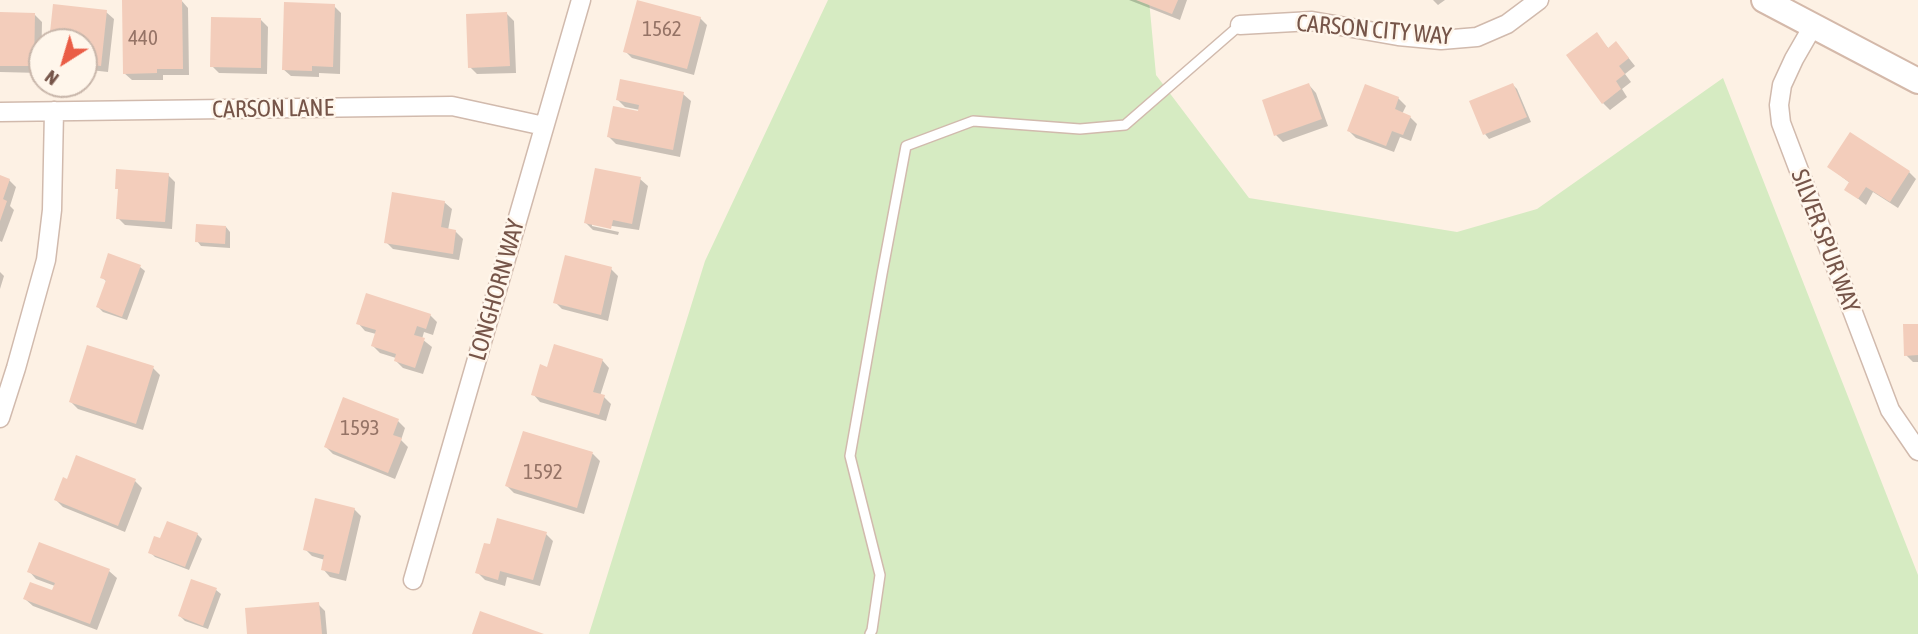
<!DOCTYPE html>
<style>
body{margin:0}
#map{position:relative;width:1918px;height:634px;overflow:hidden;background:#fdf1e4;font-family:"Asap Condensed",sans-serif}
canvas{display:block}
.north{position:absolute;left:28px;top:28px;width:70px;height:70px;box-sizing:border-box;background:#fff6eb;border:2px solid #c8b6aa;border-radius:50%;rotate:217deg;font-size:19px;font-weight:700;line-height:28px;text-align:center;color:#765549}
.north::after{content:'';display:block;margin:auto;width:24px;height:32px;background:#ea5d46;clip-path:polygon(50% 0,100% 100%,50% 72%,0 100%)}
</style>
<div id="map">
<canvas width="1918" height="634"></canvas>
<div class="north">N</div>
</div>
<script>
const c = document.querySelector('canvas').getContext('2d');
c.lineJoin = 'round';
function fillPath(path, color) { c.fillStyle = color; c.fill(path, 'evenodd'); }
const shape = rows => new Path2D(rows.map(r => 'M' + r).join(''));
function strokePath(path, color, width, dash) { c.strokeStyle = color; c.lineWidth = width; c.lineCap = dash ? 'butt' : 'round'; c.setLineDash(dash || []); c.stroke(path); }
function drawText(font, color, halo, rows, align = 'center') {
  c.font = font + ' "Asap Condensed",sans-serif'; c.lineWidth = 5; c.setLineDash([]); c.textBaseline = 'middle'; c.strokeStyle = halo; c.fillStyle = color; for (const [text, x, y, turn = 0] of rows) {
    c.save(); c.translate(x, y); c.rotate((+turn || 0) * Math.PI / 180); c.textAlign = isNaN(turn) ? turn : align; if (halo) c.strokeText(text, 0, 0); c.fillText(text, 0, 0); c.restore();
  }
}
fillPath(shape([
 [828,0,1149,0,1156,75,1249,198,1457,232,1537,209,1723,78,1918,575,1918,634,589,634,705,261]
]), '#d6ebc2');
fillPath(shape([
 [181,0,188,8,189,75,163,75,163,80,132,80,124,73],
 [1129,0,1187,0,1180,20],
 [1433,0,1445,0,1438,5],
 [334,6,341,13,340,74,319,73,319,77,291,76,283,69],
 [106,12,114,19,108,72,90,70,89,80,84,80,84,42,51,42],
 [0,13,35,15,42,22,41,73,0,72],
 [507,14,514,21,516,73,477,74,470,67],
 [700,18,707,25,694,75,632,58,625,51],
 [261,20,268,27,267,74,219,73,212,66],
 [1597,35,1609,49,1623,51,1635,66,1625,74,1631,82,1622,89,1627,97,1610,110,1603,103],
 [1309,85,1316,93,1328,126,1283,142,1276,135],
 [1513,85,1517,89,1531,122,1489,139,1485,134],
 [683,94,691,101,680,157,616,144,608,136,640,110,625,107,618,100],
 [1398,98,1406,106,1402,114,1410,117,1417,124,1411,141,1400,137,1394,152,1356,138,1349,131],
 [1829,167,1909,172,1916,179,1898,208,1873,192,1866,205,1846,189,1850,183],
 [168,175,175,182,172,229,125,225,118,218,120,191,117,188],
 [0,177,9,180,16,187,10,206,14,210,2,242,0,241],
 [640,179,648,186,639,230,592,223,592,226,619,232,618,235,593,230,586,223],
 [444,202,452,209,448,230,455,231,463,239,459,260,393,249,386,242],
 [226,227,230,232,230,248,201,246,197,241],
 [140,267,145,271,127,320,103,312,98,307,107,282,102,277],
 [611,269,618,276,608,321,562,309,555,302],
 [0,272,4,276,0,289],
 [430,315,437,322,433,335,424,332,422,339,432,347,423,374,403,368,396,361,396,358,380,353,373,346,376,334,365,331,358,323],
 [1918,325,1918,362,1913,362,1906,355],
 [602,360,609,368,600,396,604,397,611,404,606,421,540,402,533,394,548,369],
 [153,368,160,375,143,430,78,409,71,402],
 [398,421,405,428,401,440,408,447,395,479,333,454,326,447],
 [524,433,593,454,600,461,584,514,514,493,507,486],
 [135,481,142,488,125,532,63,507,56,500],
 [354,509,361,516,346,581,330,577,323,569,325,560,312,556,305,549],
 [197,534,202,539,189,570,155,557,150,552],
 [546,534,553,541,540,586,507,577,505,586,485,580,477,572,491,547],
 [40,544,109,571,117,578,97,630,33,606,25,599,53,593,55,586,36,579,29,571],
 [216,590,221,594,208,629,185,621,180,616],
 [318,604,325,611,327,634,249,634]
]), '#0003');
fillPath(shape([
 [122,0,182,0,183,69,157,69,157,73,123,74],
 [637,0,701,17,687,69,623,52],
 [1136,0,1178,0,1172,14],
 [284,2,335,4,333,67,312,66,312,71,282,70],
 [53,4,107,10,101,66,84,64,84,42,49,42],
 [0,12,35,13,34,66,0,66],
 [507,12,510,66,468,68,466,14],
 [211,17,261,18,261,68,210,67],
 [1597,32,1608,48,1616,41,1629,58,1619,66,1625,74,1616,81,1621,89,1602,104,1566,55],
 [620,79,684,92,673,150,607,137,613,106,638,111,639,105,616,100],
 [1309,83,1322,119,1274,136,1262,100],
 [1513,83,1527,117,1483,135,1469,101],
 [1365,84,1399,97,1395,109,1411,116,1403,135,1392,131,1386,146,1347,131],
 [1850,132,1910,171,1890,202,1866,187,1858,199,1844,190,1849,182,1827,167],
 [595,168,641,177,632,224,613,220,611,229,584,223],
 [116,169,169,173,165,222,116,219,118,189,115,189],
 [0,175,10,179,3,199,7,201,0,221],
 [392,192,445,201,441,227,456,230,453,254,384,243],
 [196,224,226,226,225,244,195,242],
 [108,253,141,265,122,317,96,307,106,280,100,278],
 [565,255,612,267,601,315,553,303],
 [366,293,431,314,426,329,417,326,414,335,425,338,415,368,394,361,396,354,371,346,376,330,356,324],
 [1903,324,1918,324,1918,355,1904,356],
 [554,344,603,359,593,392,605,395,599,415,531,395,540,364,547,367],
 [87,345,154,366,136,424,69,402],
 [343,397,399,419,393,435,402,438,388,473,324,447],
 [523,431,593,452,577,508,505,486],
 [76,455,136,479,118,526,54,500,63,477,67,479],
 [315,498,355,508,339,574,321,570,324,555,303,550],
 [497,518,547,532,533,580,500,571,498,580,475,573,484,543,490,544],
 [167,521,198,533,185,567,148,553,154,536,160,538],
 [39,542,110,569,90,624,23,599,30,582,52,590,55,583,27,572],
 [191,579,217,588,203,626,178,616],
 [319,602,322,634,247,634,245,608],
 [480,611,544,634,472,634]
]), '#f3cdbb');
const lane = shape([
 [870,634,872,630,880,575,850,456,882,274,906,146,973,121,1080,129,1125,125,1240,25]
]);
const street = shape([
 [1240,25,1312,21,1398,36,1441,40,1477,37,1507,24,1539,0],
 [1813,26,1794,59,1782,85,1779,105,1781,123,1890,410,1918,451],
 [0,112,452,106,544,126],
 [0,418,16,368,46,260,52,210,54,111],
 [413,580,581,0]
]);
const secondary = shape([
 [1764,0,1918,81]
]);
strokePath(lane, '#d1baad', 12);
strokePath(street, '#d1baad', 21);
strokePath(secondary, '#d4b9aa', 28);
strokePath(lane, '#fff', 9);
strokePath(street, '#fff', 18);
strokePath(secondary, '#fff', 24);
drawText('21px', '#957366', null, [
 ["1562",662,29],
 ["440",143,38],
 ["1593",360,428],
 ["1592",543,472]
]);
drawText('24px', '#765549', '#fff6eb', [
 ["CARSON CITY WAY",1374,30,5],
 ["CARSON LANE",273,109,-1],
 ["SILVER SPUR WAY",1825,241,69],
 ["LONGHORN WAY",497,290,-74]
]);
</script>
